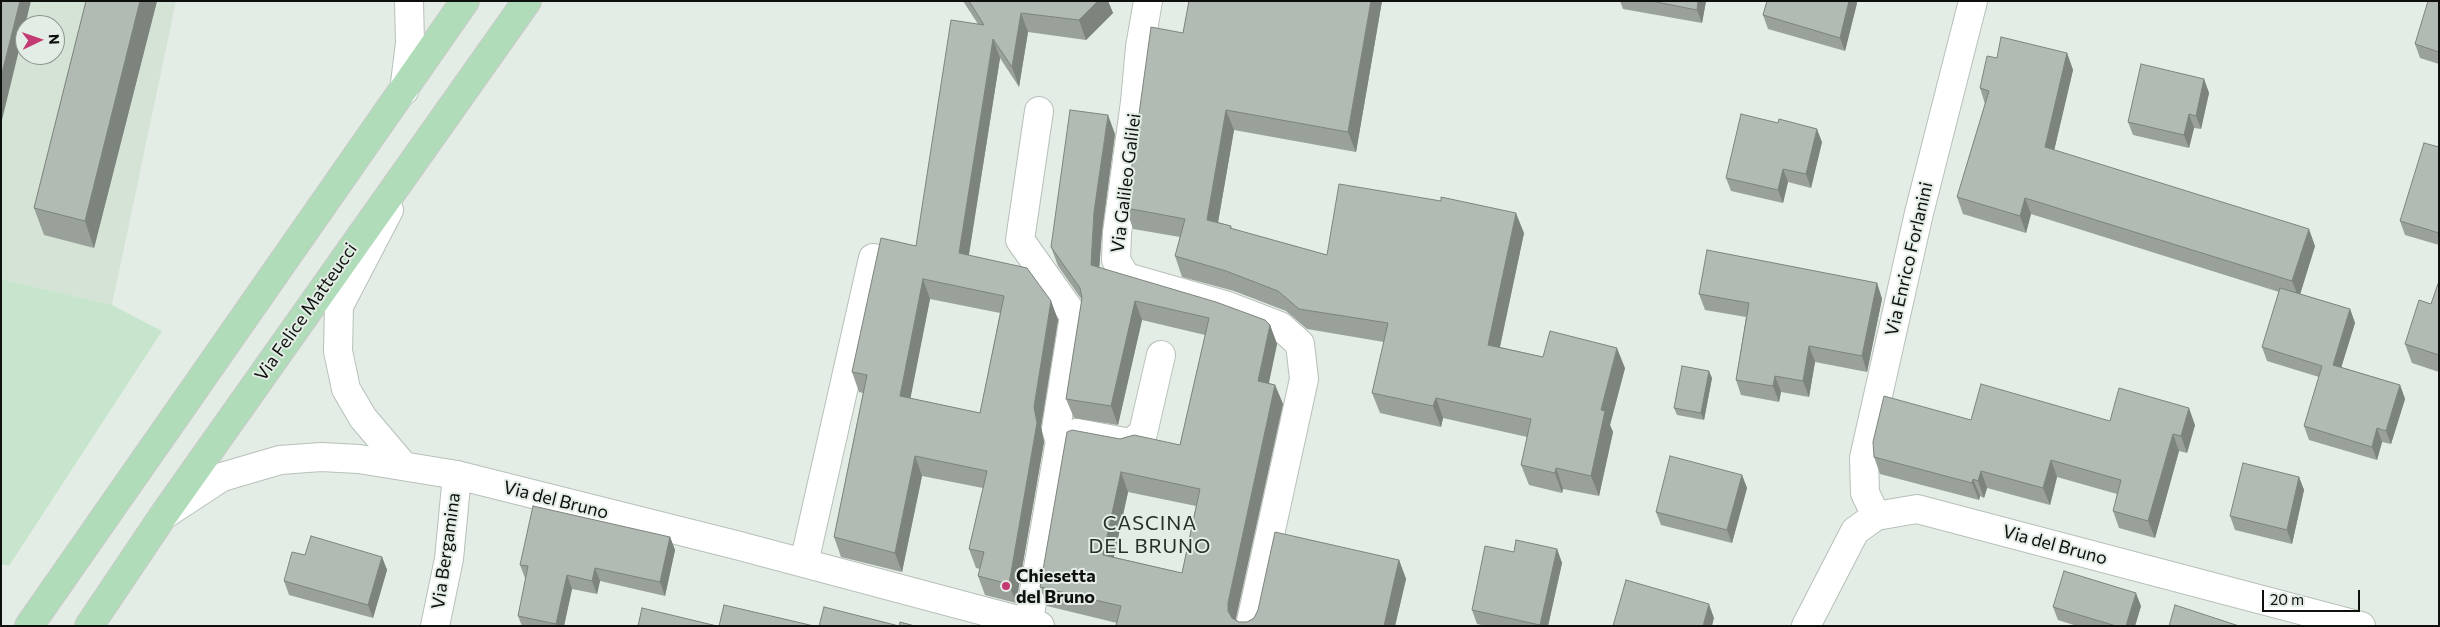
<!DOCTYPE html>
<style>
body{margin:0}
#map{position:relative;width:2440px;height:627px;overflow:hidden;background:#e4ede5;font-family:Commissioner,sans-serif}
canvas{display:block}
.frame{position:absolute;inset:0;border:2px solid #0d100d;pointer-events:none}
.north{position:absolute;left:15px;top:15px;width:50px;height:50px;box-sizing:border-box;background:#e4ede5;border:1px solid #8e958f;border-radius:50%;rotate:87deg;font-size:14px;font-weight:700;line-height:20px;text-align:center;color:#0d100d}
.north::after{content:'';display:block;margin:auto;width:18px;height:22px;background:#c43a72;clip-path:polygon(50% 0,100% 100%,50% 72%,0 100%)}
.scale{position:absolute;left:2262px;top:590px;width:98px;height:22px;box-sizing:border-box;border:2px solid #0d100d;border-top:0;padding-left:6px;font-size:15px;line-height:18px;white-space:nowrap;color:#0d100d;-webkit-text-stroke:4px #e4ede5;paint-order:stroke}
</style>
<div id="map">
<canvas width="2440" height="627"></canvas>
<div class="frame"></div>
<div class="north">N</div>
<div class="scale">20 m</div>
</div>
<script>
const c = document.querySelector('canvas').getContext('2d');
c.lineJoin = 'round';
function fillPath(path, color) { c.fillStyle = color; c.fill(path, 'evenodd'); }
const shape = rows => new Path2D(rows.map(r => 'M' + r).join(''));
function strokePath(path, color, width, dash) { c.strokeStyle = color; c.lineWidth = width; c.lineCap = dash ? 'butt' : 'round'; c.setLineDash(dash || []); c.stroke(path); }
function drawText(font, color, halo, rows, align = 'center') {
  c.font = font + ' Commissioner,sans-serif'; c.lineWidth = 4; c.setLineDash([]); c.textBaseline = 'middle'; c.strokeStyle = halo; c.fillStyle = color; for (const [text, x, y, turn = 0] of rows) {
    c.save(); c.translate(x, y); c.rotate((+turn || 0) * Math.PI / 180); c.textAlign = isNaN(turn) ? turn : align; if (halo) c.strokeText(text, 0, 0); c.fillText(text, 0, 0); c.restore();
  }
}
fillPath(shape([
 [1,1,176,1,112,305,1,279],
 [25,25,55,25,55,55,25,55]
]), '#d4e3d6');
fillPath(shape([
 [1,279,112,305,162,331,9,566,1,564]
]), '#c7e5cc');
const minor = shape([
 [1148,1,1140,47,1135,102,1117,233,1116,260,1126,277,1228,306,1280,326,1300,344,1304,379,1250,626],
 [404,91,410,43,409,1],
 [1039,111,1020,240,1074,316,1056,429,1060,441],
 [389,210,339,306,338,351,346,389,363,418,402,464],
 [164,515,222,477,280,460,321,457,359,459,457,475,736,545,1040,626],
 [1876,516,1865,493,1864,458,1919,213,1973,1],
 [804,563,873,258],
 [435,626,449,559,457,475],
 [1028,626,1060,441,1077,433,1130,443,1143,433,1161,355],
 [1806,626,1855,531,1876,516,1917,509,2361,626]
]);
const major = shape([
 [29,626,465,1],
 [89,626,163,516,527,1]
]);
strokePath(minor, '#b7c0b9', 30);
strokePath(major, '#cacaca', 30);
strokePath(minor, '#fff', 28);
strokePath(major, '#b0dcb9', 28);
fillPath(shape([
 [86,1,157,1,94,248,44,235,34,208],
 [963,1,1108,1,1113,13,1086,40,1028,32,1019,87,1000,58,969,255,1051,301,1058,320,1041,427,1044,442,1016,603,985,595,978,576,980,569,976,568,969,549,983,488,922,476,902,572,841,557,834,537,863,393,859,392,852,372,916,246,978,24],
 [930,299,1000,313,980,413,910,398],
 [1189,1,1382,1,1356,152,1234,130,1218,222,1231,226,1232,229,1327,255,1524,233,1500,347,1543,357,1625,368,1610,425,1613,432,1599,496,1563,489,1562,493,1529,485,1521,465,1527,437,1443,418,1441,427,1380,413,1372,393,1384,342,1307,329,1286,311,1234,291,1182,277,1175,256,1180,237,1133,229,1126,208,1183,33],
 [1620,1,1706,1,1702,23,1623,9],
 [1767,1,1856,1,1857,3,1845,51,1768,29,1763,15],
 [2439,1,2439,64,2420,58,2415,44],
 [2067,53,2073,70,2054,150,2315,246,2300,294,2350,309,2355,323,2341,367,2400,385,2405,399,2391,444,2382,442,2377,460,2309,440,2304,426,2319,377,2267,361,2262,347,2279,292,2031,214,2026,233,1963,214,1957,197,1985,104,1980,88,1997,58],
 [2204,79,2209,93,2201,129,2194,128,2189,148,2133,135,2128,122],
 [1778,123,1822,142,1811,188,1788,182,1783,203,1731,191,1726,178],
 [1115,134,1102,231,1099,268,1270,325,1277,344,1269,383,1275,385,1283,404,1235,620,1239,622,1247,622,1399,560,1406,579,1395,626,1117,623,1047,606,1040,587,1120,439,1180,445,1205,335,1142,320,1118,425,1074,418,1066,399,1082,300,1058,266,1051,247],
 [1128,492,1196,506,1182,573,1114,557],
 [2439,147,2439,245,2405,235,2400,221],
 [2439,281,2439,372,2412,363,2405,344,2431,304],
 [1877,283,1882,299,1867,372,1815,362,1809,397,1781,392,1779,402,1741,395,1736,380,1746,317,1705,310,1699,294],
 [1712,378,1704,420,1677,415,1674,408],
 [1971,420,2110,421,2195,425,2187,453,2179,451,2155,538,2119,528,2113,511,2117,494,2057,477,2050,505,1987,488,1984,498,1980,496,1979,500,1880,474,1874,457],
 [1742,475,1747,488,1732,543,1661,525,1656,512],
 [2299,477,2304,490,2292,544,2235,530,2230,516],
 [670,537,675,550,665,596,600,581,597,594,572,589,564,626,522,626,518,616,526,578,525,578,520,565],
 [1557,549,1562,563,1548,626,1486,626,1477,624,1472,610,1514,552],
 [305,555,382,557,387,570,373,618,289,595,284,581],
 [2141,606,2135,626,2077,626,2058,620,2053,607]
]), '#99a19a');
fillPath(shape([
 [20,1,31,1,1,124,1,77],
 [140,1,157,1,94,248,85,221],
 [1098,1,1108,1,1113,13,1086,40,1079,20],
 [1371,1,1382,1,1356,152,1348,132],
 [1698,1,1706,1,1702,23,1697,10],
 [1849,1,1856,1,1857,3,1845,51,1840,38],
 [1021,13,1028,32,1019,87,1012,67],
 [993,39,1000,58,966,272,959,253],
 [2067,53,2073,70,2051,164,2045,147],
 [2204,79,2209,93,2201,129,2196,116],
 [1226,110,1234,130,1215,240,1207,220],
 [2189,114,2194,128,2189,148,2184,135],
 [1108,115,1115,134,1102,231,1098,285,1091,265,1094,212],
 [1817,129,1822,142,1811,188,1806,174],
 [1783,169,1788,182,1783,203,1778,190],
 [2025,198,2031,214,2026,233,2020,216],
 [1516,213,1524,233,1496,365,1488,345],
 [2309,229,2315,246,2299,298,2292,281],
 [923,279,930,299,907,416,900,396],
 [1877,283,1882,299,1867,372,1862,356],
 [1051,301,1058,320,1041,427,1044,442,1016,603,1009,584,1034,407],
 [1135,301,1142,320,1118,425,1111,406],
 [2350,309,2355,323,2338,378,2333,365],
 [1270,325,1277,344,1265,400,1258,381],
 [1809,346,1815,362,1809,397,1803,381],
 [1617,348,1625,368,1610,425,1613,432,1599,496,1591,476,1601,410],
 [1709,371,1712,378,1704,420,1701,413],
 [1775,376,1781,392,1779,402,1773,386],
 [1275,385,1283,404,1235,623,1228,611,1228,603],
 [2400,385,2405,399,2391,444,2386,431],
 [1436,398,1443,418,1441,427,1433,406],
 [2189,408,2195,425,2187,453,2181,436],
 [2377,428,2382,442,2377,460,2372,447],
 [2173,434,2179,451,2155,538,2148,521],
 [915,456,922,476,902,572,895,553],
 [2051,460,2057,477,2050,505,2043,488],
 [1556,468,1563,489,1562,493,1555,473],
 [1981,471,1987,488,1984,498,1978,481],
 [1121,472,1128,492,1110,574,1103,555],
 [1742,475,1747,488,1732,543,1727,530],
 [2299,477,2304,490,2292,544,2287,530],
 [1973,479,1980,496,1979,500,1972,483],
 [670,537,675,550,665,596,660,582],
 [1557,549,1562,563,1548,626,1540,626],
 [382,557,387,570,373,618,368,605],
 [1399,560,1406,579,1395,626,1384,626],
 [595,568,600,581,597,594,592,581],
 [567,575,572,589,564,626,557,626,556,624],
 [2136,593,2141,606,2135,626,2126,626],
 [1709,604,1714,618,1712,626,1703,626]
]), '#7d837d');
const building = shape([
 [1,1,20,1,1,77,1,1],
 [86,1,140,1,85,221,34,208,86,1],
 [969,1,1098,1,1079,20,1021,13,1012,67,993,39,959,253,1027,268,1051,301,1034,407,1037,423,1009,584,978,576,984,552,969,549,987,471,915,456,895,553,834,537,867,375,852,372,881,238,916,246,951,20,984,25,969,1],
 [923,279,1004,296,980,413,900,396,923,279],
 [1189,1,1371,1,1348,132,1226,110,1207,220,1231,226,1230,228,1327,255,1339,184,1441,201,1441,197,1516,213,1488,345,1543,357,1550,331,1617,348,1601,410,1605,411,1591,476,1556,468,1555,473,1521,465,1531,419,1436,398,1433,406,1372,393,1388,323,1299,309,1278,291,1226,271,1175,256,1185,219,1126,208,1151,27,1183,33,1189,1],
 [1651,1,1698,1,1697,10,1651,1],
 [1767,1,1849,1,1840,38,1763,15,1767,1],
 [2428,1,2439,1,2439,52,2415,44,2428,1],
 [2001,37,2067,53,2045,147,2309,229,2292,281,2025,198,2020,216,1957,197,1989,91,1980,88,1987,56,1997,58,2001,37],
 [2141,64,2204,79,2196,116,2189,114,2184,135,2128,122,2141,64],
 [1070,110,1108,115,1094,212,1091,265,1216,302,1265,320,1270,325,1258,381,1275,385,1228,603,1228,611,1232,618,1239,622,1247,622,1254,618,1258,610,1275,532,1399,560,1384,626,1116,626,1121,606,1040,587,1067,432,1072,430,1120,439,1134,435,1180,445,1209,318,1135,301,1111,406,1066,399,1082,298,1080,288,1051,247,1070,110],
 [1121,472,1200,489,1182,573,1103,555,1121,472],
 [1741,114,1778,123,1779,119,1817,129,1806,174,1783,169,1778,190,1726,178,1741,114],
 [2424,143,2439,147,2439,233,2400,221,2424,143],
 [1707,250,1877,283,1862,356,1809,346,1803,381,1775,376,1773,386,1736,380,1749,303,1699,294,1707,250],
 [2439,281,2439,355,2405,344,2419,300,2431,304,2439,281],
 [2280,288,2350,309,2333,365,2400,385,2386,431,2377,428,2372,447,2304,426,2322,366,2262,347,2280,288],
 [1682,366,1709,371,1701,413,1674,408,1682,366],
 [1981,384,2110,421,2119,388,2189,408,2181,436,2173,434,2148,521,2113,511,2121,480,2051,460,2043,488,1981,471,1978,481,1973,479,1972,483,1874,457,1873,442,1884,396,1971,420,1981,384],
 [1670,456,1742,475,1727,530,1656,512,1670,456],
 [2243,463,2299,477,2287,530,2230,516,2243,463],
 [533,506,670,537,660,582,595,568,592,581,567,575,556,624,518,616,528,566,520,565,533,506],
 [311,536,382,557,368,605,284,581,292,552,305,555,311,536],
 [1516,540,1557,549,1540,625,1472,610,1485,546,1514,552,1516,540],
 [2064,571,2136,593,2126,626,2116,626,2053,607,2064,571],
 [1626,580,1709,604,1703,626,1613,626,1626,580],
 [724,605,814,626,719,626,724,605],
 [2175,605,2239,626,2169,626,2175,605],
 [824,607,899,626,900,622,915,626,819,626,824,607],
 [642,608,717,626,638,626,642,608]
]);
fillPath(building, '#b2bbb3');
strokePath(building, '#7d837d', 1);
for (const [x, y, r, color] of [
 [1006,586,5,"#c43a72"]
]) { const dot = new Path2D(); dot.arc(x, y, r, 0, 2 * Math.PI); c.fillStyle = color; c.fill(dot); strokePath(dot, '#e4ede5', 2); }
drawText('18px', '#0d100d', '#e4ede5', [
 ["Via Galileo Galilei",1126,183,-83],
 ["Via Enrico Forlanini",1909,259,-77],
 ["Via Felice Matteucci",306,312,-55],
 ["Via del Bruno",556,500,14],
 ["Via del Bruno",2055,545,15],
 ["Via Bergamina",446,551,-82]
]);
drawText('bold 18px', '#0d100d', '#e4ede5', [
 ["Chiesetta",1016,576],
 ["del Bruno",1016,597]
], 'left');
c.letterSpacing = '1px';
drawText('20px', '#282f29', '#e4ede5', [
 ["CASCINA",1150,523],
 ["DEL BRUNO",1150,546]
]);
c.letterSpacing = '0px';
</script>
